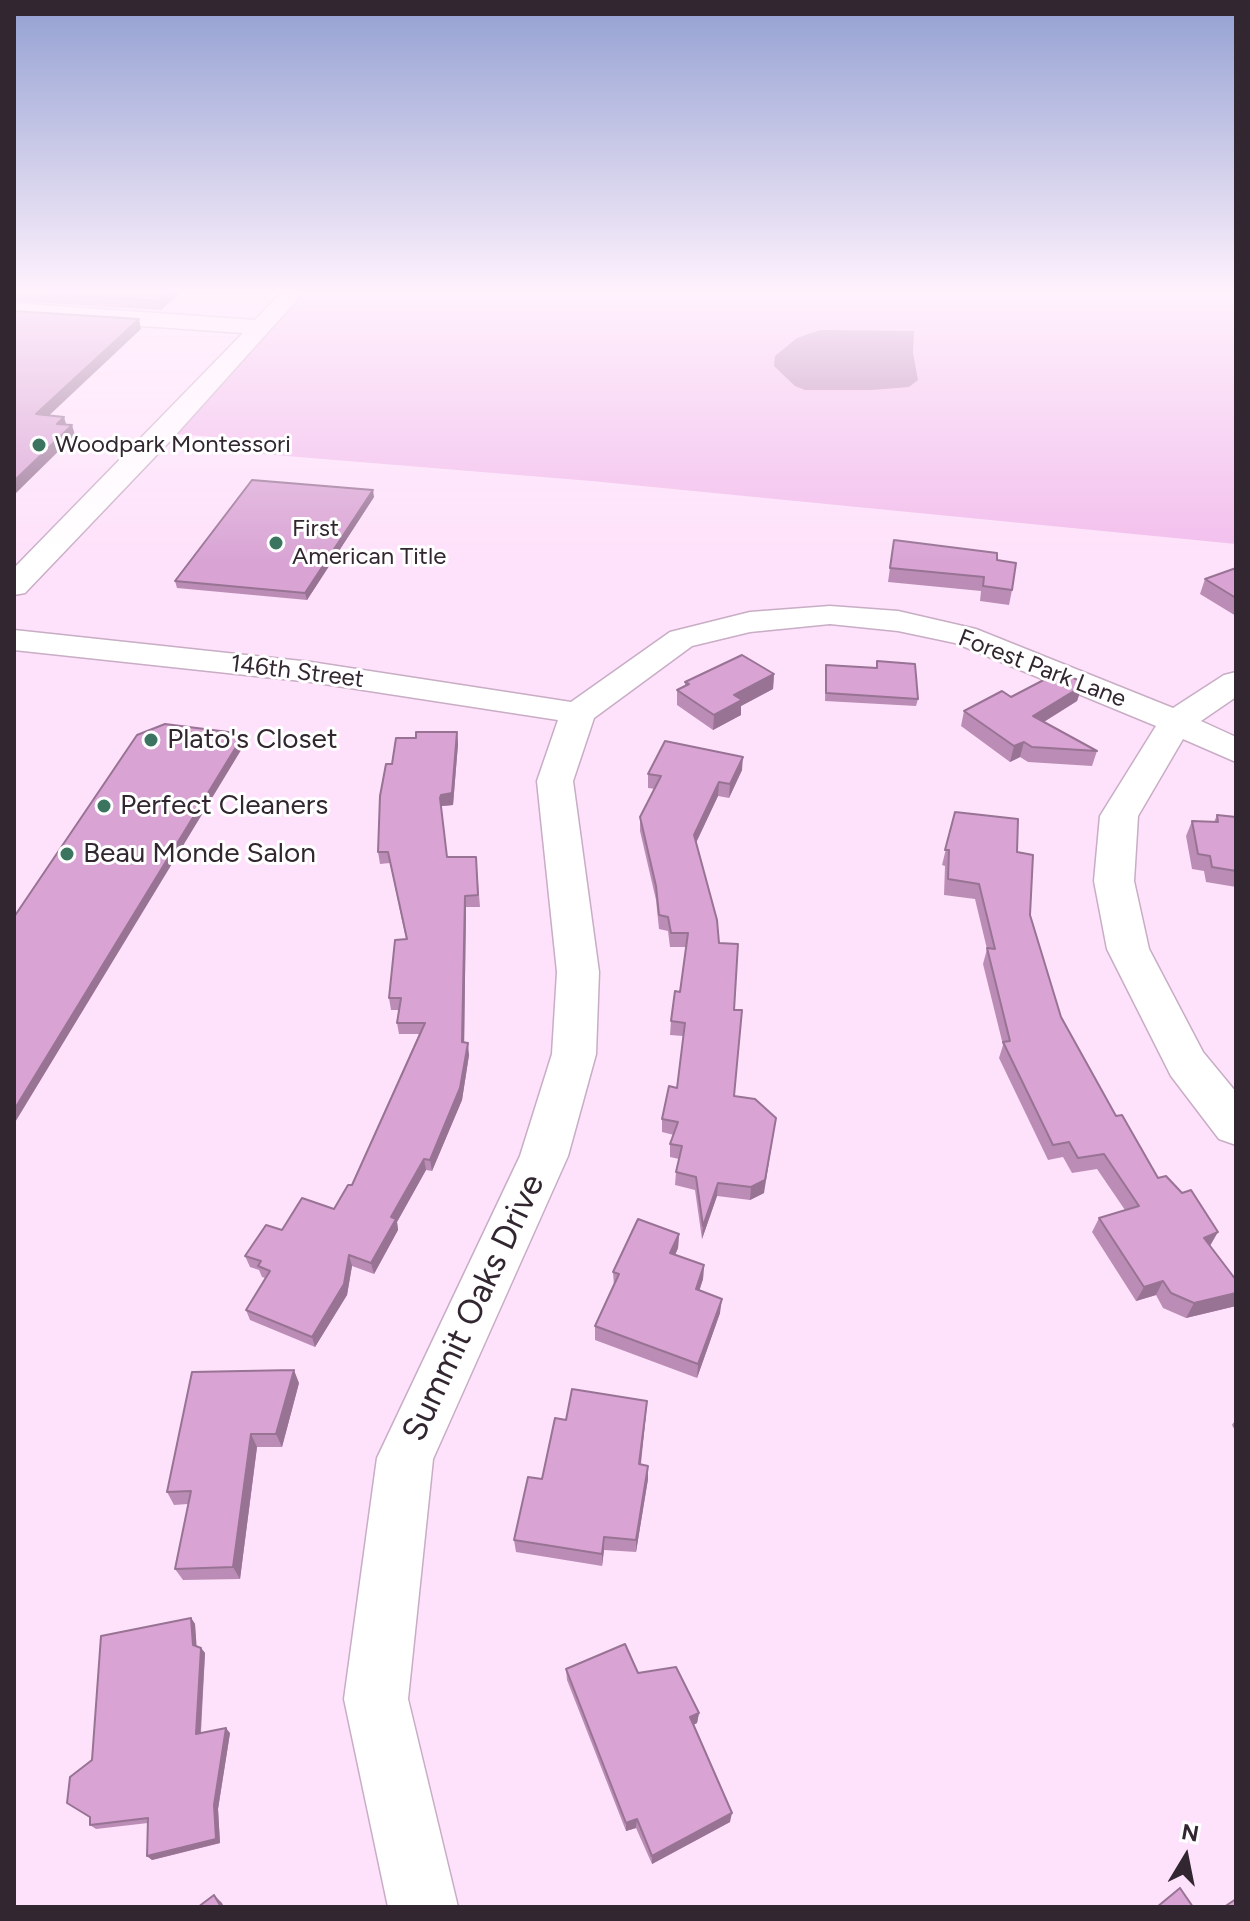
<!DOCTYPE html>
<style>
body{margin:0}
#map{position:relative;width:1250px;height:1921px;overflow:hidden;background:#fee2fb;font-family:Figtree,sans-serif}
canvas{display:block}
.frame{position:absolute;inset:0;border:16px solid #322730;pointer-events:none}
.north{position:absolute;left:1146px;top:1817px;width:80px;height:80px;-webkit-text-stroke:6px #fff;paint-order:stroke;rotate:10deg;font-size:22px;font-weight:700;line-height:32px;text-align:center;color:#322730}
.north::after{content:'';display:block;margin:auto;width:28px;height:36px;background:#322730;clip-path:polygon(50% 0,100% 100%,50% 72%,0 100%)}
</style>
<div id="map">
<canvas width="1250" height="1921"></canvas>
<div class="frame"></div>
<div class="north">N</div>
</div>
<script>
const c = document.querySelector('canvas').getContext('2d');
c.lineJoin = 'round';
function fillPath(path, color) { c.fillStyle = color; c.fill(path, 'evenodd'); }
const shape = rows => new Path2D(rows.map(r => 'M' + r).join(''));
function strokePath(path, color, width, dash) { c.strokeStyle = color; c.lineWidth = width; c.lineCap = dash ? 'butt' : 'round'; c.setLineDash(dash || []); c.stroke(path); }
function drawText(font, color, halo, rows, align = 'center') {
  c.font = font + ' Figtree,sans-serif'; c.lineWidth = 6; c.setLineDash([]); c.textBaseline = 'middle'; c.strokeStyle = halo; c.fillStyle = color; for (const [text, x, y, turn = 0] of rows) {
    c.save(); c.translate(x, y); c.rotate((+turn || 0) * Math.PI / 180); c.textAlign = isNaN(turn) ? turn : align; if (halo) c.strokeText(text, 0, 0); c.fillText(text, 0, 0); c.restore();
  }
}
fillPath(shape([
 [293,292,1236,292,1236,544,591,481,238,452,234,442,226,438,163,433]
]), '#f2bdec');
fillPath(shape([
 [820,330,914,331,913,353,918,380,909,387,872,390,805,390,795,386,774,366,775,356,797,338]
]), '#b581b0');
const minor = shape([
 [281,292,304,292,172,439,25,593,14,595,14,568,243,333,14,317,14,303,255,320,281,292],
 [830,606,898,611,976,629,1173,708,1224,675,1236,672,1236,697,1201,721,1236,737,1236,762,1183,739,1138,816,1134,881,1149,949,1203,1052,1236,1092,1236,1145,1219,1139,1171,1076,1107,949,1094,881,1100,816,1156,726,955,643,898,631,830,624,750,632,692,646,594,718,573,781,599,972,596,1054,568,1156,433,1459,408,1699,458,1907,388,1907,344,1699,377,1458,520,1156,552,1054,557,972,537,781,558,720,311,682,14,650,14,630,311,662,571,702,670,632,750,612,830,606]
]);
strokePath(minor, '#c8adc5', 3);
fillPath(minor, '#fff');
fillPath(shape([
 [14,292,181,292,161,310,14,301],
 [374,497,307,600,177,588,175,581],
 [894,540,997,560,1012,590,1009,605,980,601,981,591,888,582],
 [1236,568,1236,616,1200,594,1205,579],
 [877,661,918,699,916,706,825,701,826,665,876,668],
 [774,674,773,689,741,706,741,715,713,730,677,705,677,690,685,686,685,682],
 [1082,686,1077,701,1044,722,1097,751,1092,766,1028,762,1020,757,1010,762,961,726,964,711,1011,697],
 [457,732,458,744,453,805,442,806,441,810,447,857,476,857,480,907,466,907,464,1043,469,1055,462,1100,432,1171,426,1170,397,1222,398,1230,374,1274,352,1266,347,1295,315,1347,250,1320,246,1310,265,1278,262,1277,259,1270,250,1267,245,1256,282,1230,334,1209,352,1185,419,1034,399,1034,397,1023,399,1010,391,1010,389,998,406,939,390,863,380,864,378,852,392,764,416,738],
 [742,770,729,798,718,796,696,843,734,1010,734,1096,764,1193,750,1200,717,1196,702,1239,695,1190,675,1185,676,1172,679,1159,670,1157,670,1144,674,1135,662,1132,662,1119,677,1088,683,1036,670,1035,671,1021,680,992,686,947,670,947,668,931,659,929,656,900,640,831,640,817,655,789,648,788,648,774],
 [955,812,1017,852,1030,915,1061,1017,1116,1116,1158,1178,1210,1246,1236,1306,1186,1318,1163,1308,1156,1295,1136,1301,1092,1232,1099,1218,1125,1210,1097,1169,1072,1173,1063,1157,1048,1160,999,1058,1003,1045,983,964,987,949,975,899,944,895,945,866,942,865],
 [1217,815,1236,817,1236,887,1206,882,1204,871,1192,869,1186,836,1192,821,1214,822],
 [679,1234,678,1248,675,1255,704,1265,703,1279,699,1291,720,1313,697,1378,595,1340,595,1326,614,1286,613,1272],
 [299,1383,282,1447,257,1447,240,1579,183,1580,175,1569,188,1504,174,1505,167,1492],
 [646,1414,641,1464,648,1479,636,1552,604,1550,602,1566,516,1552,514,1540,542,1479,566,1420],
 [1236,1419,1236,1432,1232,1425],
 [191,1618,195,1624,196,1646,201,1648,205,1653,201,1733,230,1733,218,1809,220,1843,152,1860,147,1856,148,1823,96,1829,90,1825,90,1818,67,1803,92,1760],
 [566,1669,638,1673,699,1713,697,1723,693,1725,730,1822,652,1864,636,1828,626,1831,567,1680]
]), '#bb8db6');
fillPath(shape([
 [169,292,181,292,161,310,159,301],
 [139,319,141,329,40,424,36,414],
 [64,417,67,427,57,424],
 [72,425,75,435,14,495,14,481],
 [373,490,374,497,307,600,305,593],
 [774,674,773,689,741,706,741,715,713,730,714,715,734,695],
 [1082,686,1077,701,1029,731,1033,716],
 [457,732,458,744,453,805,442,806,441,810,440,798],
 [244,734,246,742,14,1124,14,1110],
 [1024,742,1020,757,1010,762,1014,746],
 [743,757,742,770,729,798,730,784],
 [719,782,718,796,693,849,694,835],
 [465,896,466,907,464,1054,462,1042],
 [468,1043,469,1055,462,1100,432,1171,430,1160],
 [776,1118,764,1193,750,1200,751,1187],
 [424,1159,426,1170,397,1222,398,1230,374,1274,371,1263,391,1217],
 [718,1183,717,1196,702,1239,703,1226],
 [1218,1232,1210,1246,1204,1238],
 [679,1234,678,1248,670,1267,670,1253],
 [349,1255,352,1266,347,1295,315,1347,312,1337],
 [704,1265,703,1279,695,1304,696,1289],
 [1163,1281,1156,1295,1136,1301,1144,1287],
 [1236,1293,1236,1306,1186,1318,1194,1303],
 [722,1299,720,1313,697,1378,698,1364],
 [294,1370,299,1383,282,1447,276,1434],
 [647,1401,646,1414,639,1477,639,1464],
 [251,1434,257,1447,240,1579,233,1567],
 [648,1466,648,1479,636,1552,636,1540],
 [604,1537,604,1550,602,1566,602,1554],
 [191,1618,195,1624,197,1651,193,1645],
 [201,1648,205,1653,200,1739,196,1734],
 [699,1713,697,1723,689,1727,690,1717],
 [226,1728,230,1733,218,1809,220,1843,152,1860,147,1856,214,1805],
 [732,1813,730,1822,652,1864,652,1856],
 [637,1819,636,1828,626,1831,626,1823],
 [214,1895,222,1903,224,1907,221,1907]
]), '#987394');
const building = shape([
 [17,292,169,292,159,301,17,292],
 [14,311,139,319,36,414,64,417,57,424,72,425,14,481,14,311],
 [252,480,373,490,305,593,175,581,252,480],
 [894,540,997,553,997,560,1016,563,1012,590,983,586,984,577,890,568,894,540],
 [1236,568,1236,598,1205,579,1236,568],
 [742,655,774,674,734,695,742,700,714,715,677,690,689,684,685,682,742,655],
 [877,661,915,664,918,699,826,693,826,665,877,668,877,661],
 [1059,672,1078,680,1082,686,1033,716,1097,751,1032,747,1024,742,1014,746,964,711,1002,691,1011,697,1059,672],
 [165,724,244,734,14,1110,14,917,137,735,165,724],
 [416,732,457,732,452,793,441,795,440,798,447,857,476,857,478,895,465,896,462,1042,468,1043,460,1088,430,1160,424,1159,391,1217,396,1219,371,1263,349,1255,344,1284,312,1337,246,1310,270,1271,258,1266,261,1261,245,1256,266,1225,282,1230,302,1198,334,1209,348,1185,352,1185,425,1023,397,1023,401,998,389,998,395,940,407,939,388,852,378,852,380,796,386,764,392,764,396,738,416,738,416,732],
 [665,741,743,757,730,784,719,782,694,835,717,920,719,943,738,944,734,1010,742,1010,734,1096,755,1099,776,1118,765,1180,751,1187,718,1183,703,1226,696,1177,676,1172,682,1146,670,1144,678,1122,662,1119,669,1086,677,1088,685,1023,671,1021,675,991,680,992,688,933,671,933,668,917,659,915,656,886,640,817,661,776,648,774,665,741],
 [955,812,1018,819,1017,852,1033,855,1030,915,1061,1017,1116,1116,1122,1115,1158,1178,1166,1176,1182,1193,1191,1190,1218,1232,1204,1238,1236,1280,1236,1293,1194,1303,1171,1293,1163,1281,1144,1287,1099,1218,1139,1206,1104,1154,1078,1158,1069,1142,1053,1145,1003,1042,1010,1041,987,948,995,949,979,884,948,879,949,850,945,850,955,812],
 [1217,815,1236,817,1236,871,1212,867,1210,856,1198,854,1192,821,1218,822,1217,815],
 [638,1219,679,1234,670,1253,704,1265,696,1289,722,1299,698,1364,595,1326,619,1274,613,1272,638,1219],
 [294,1370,276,1434,251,1434,233,1567,175,1569,191,1491,167,1492,192,1372,294,1370],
 [572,1389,647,1401,639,1464,648,1466,636,1540,604,1537,602,1554,514,1540,528,1477,542,1479,555,1418,566,1420,572,1389],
 [191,1618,193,1645,201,1648,196,1734,226,1728,214,1805,216,1839,147,1856,148,1818,90,1825,90,1817,67,1803,70,1777,92,1760,101,1636,191,1618],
 [625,1644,638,1673,676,1667,699,1713,690,1717,732,1813,652,1856,637,1819,626,1823,566,1669,625,1644],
 [1180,1888,1193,1907,1157,1907,1180,1888],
 [214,1895,221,1907,198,1907,214,1895],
 [1236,1899,1236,1907,1224,1907,1236,1899]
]);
fillPath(building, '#d9a4d4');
strokePath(building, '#987394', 2);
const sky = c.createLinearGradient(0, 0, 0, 561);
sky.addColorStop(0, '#93a0d2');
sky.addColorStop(0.52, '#fff2fd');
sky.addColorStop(1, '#fff2fd00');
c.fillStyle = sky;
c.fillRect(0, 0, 1250, 561);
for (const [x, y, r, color] of [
 [39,445,8,"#3b755f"],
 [276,543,8,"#3b755f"],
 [151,740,8,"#3b755f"],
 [104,806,8,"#3b755f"],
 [67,854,8,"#3b755f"]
]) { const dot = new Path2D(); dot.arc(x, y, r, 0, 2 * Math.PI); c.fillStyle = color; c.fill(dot); strokePath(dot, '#fff', 3); }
drawText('24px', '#322730', '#fff', [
 ["Woodpark Montessori",55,445],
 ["First",292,529],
 ["American Title",292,557]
], 'left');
drawText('24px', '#322730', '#fff', [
 ["Forest Park Lane",1042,669,21],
 ["146th Street",297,672,7]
]);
drawText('28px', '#322730', '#fff', [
 ["Plato's Closet",167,740],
 ["Perfect Cleaners",120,806],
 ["Beau Monde Salon",83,854]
], 'left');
drawText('34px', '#322730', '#fff', [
 ["Summit Oaks Drive",474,1308,-65]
]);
</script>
